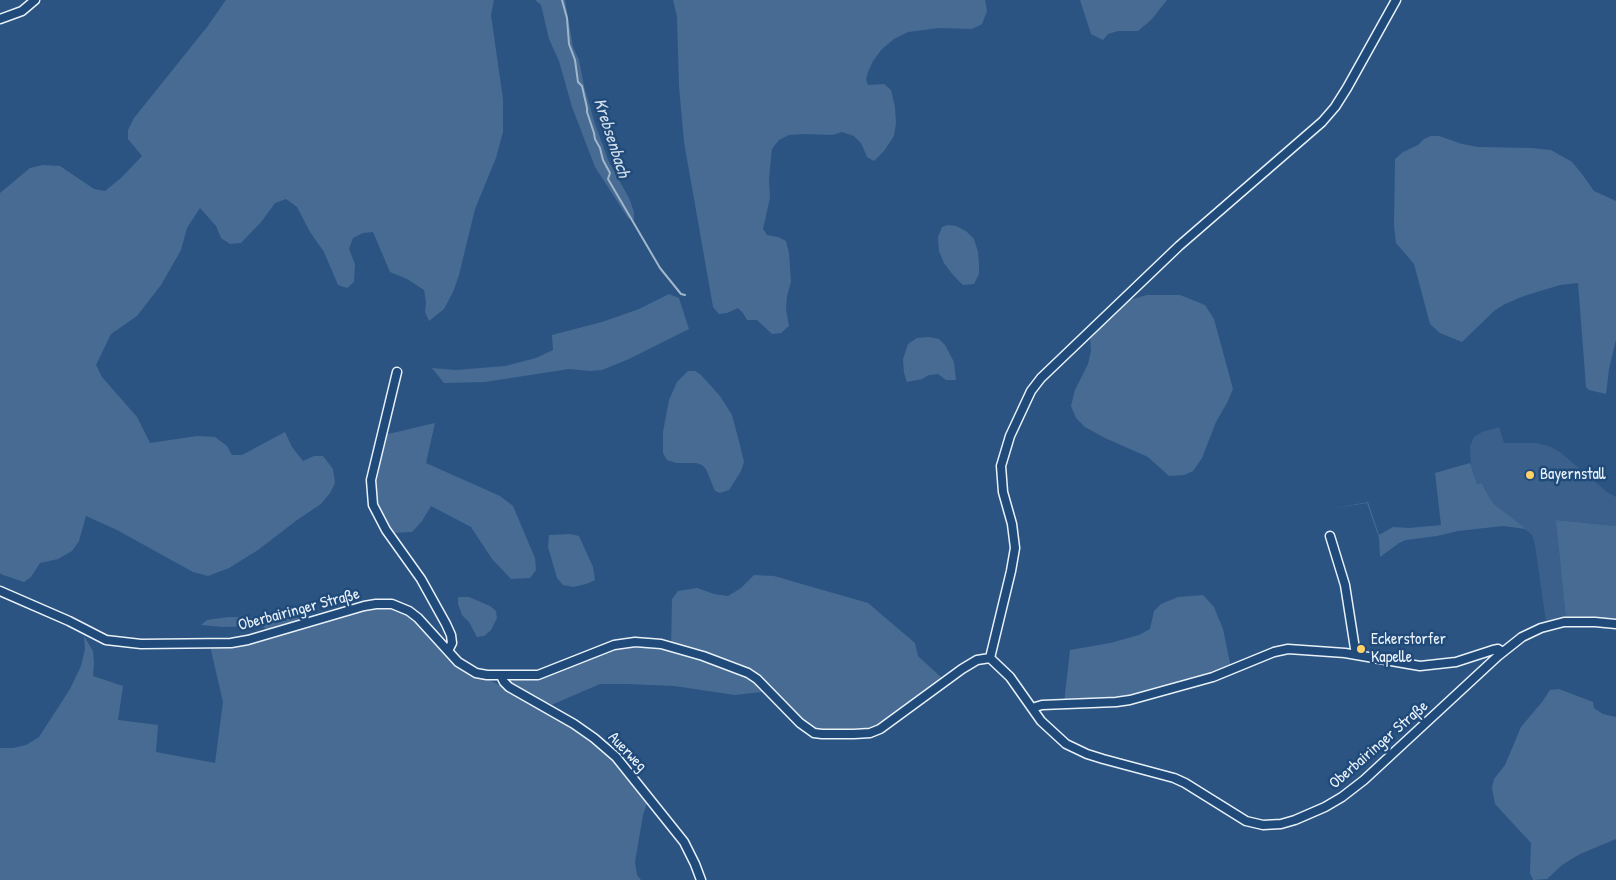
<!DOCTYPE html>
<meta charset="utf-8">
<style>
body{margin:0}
canvas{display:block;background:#2b5482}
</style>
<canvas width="1616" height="880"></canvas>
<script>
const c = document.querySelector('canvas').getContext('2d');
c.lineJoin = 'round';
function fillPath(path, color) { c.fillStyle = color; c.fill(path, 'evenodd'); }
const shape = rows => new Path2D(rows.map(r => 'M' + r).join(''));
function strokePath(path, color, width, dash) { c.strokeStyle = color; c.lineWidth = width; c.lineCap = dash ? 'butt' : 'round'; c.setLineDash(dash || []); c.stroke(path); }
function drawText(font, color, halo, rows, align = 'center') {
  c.font = font + ' "Patrick Hand",sans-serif'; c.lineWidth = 5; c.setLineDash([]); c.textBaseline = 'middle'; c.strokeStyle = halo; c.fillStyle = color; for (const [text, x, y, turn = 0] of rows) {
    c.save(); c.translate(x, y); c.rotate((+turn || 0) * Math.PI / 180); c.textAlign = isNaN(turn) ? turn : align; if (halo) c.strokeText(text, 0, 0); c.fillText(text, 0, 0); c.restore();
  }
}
fillPath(shape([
 [1499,427,1504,443,1537,443,1551,447,1560,452,1607,492,1616,497,1616,526,1557,520,1566,619,1546,622,1535,545,1532,535,1494,504,1488,495,1482,483,1477,484,1471,466,1470,446,1474,437,1482,432]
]), '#3a608b');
fillPath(shape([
 [226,0,494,0,491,15,503,99,503,132,496,158,475,209,459,275,453,292,444,309,429,321,425,312,426,302,424,290,407,279,390,272,373,232,363,233,353,238,349,249,355,264,354,282,347,288,338,285,324,252,310,232,297,207,286,199,275,203,262,221,241,243,230,244,221,238,216,226,200,208,187,228,181,250,161,285,137,316,111,334,96,365,102,377,137,417,150,443,197,436,215,437,227,446,232,455,242,455,285,432,292,447,303,461,314,456,323,456,333,469,335,483,330,493,321,504,297,520,258,550,229,568,208,576,193,572,117,530,86,516,79,541,72,551,58,559,40,563,31,577,24,582,3,575,0,573,0,193,30,168,43,165,60,166,94,189,105,191,121,178,142,156,128,139,128,130,134,118,207,27],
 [535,0,565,0,573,47,579,60,584,86,595,124,609,162,629,198,634,212,634,221,628,218,595,167,572,107,559,61,549,39,541,5],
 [673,0,985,0,987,11,982,24,972,29,939,28,908,32,894,39,882,49,873,61,868,72,866,80,868,85,884,84,891,90,895,107,896,123,894,136,884,151,874,161,867,157,861,143,854,136,842,132,832,135,804,134,789,135,779,140,772,149,769,179,770,198,763,229,767,235,778,237,786,241,789,253,791,282,787,296,786,309,789,326,781,333,772,334,757,320,747,320,743,313,738,308,727,313,719,314,713,307,684,142,679,86,677,17],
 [1080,0,1167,0,1152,19,1138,31,1118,31,1108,34,1103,40,1091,34],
 [1431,136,1439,136,1462,144,1478,147,1531,148,1551,150,1572,162,1582,174,1594,191,1616,201,1616,340,1609,369,1606,394,1589,390,1586,387,1578,283,1560,285,1524,296,1505,304,1494,311,1462,342,1440,333,1430,324,1414,264,1396,243,1394,226,1395,159,1403,152,1418,145,1424,139],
 [948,225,956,226,966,231,974,239,978,252,979,265,979,274,974,284,963,285,953,275,944,263,939,251,938,237,942,227],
 [669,294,679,298,689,329,629,359,602,370,590,371,569,369,485,382,444,383,432,368,456,370,505,366,536,358,553,350,552,335,602,322,639,309],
 [1147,295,1180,295,1205,305,1214,319,1233,389,1227,403,1216,422,1202,458,1193,471,1184,475,1169,476,1148,457,1105,438,1085,427,1076,418,1071,406,1075,390,1088,364,1091,351,1090,336,1126,301],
 [929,337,939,339,945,345,954,362,956,380,946,380,938,374,929,375,922,379,907,382,904,373,903,359,908,344,917,338],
 [688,371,695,371,701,375,720,396,732,415,740,445,744,462,741,471,729,490,720,493,715,491,706,469,702,465,696,463,676,463,667,460,663,453,663,432,669,400,677,382],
 [435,423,426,463,500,496,513,506,535,558,536,570,530,578,511,579,492,559,471,527,431,506,422,521,412,532,391,533,375,502,373,478,384,435],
 [1470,463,1477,484,1482,483,1488,495,1494,504,1526,529,1503,526,1458,531,1437,536,1406,540,1399,543,1380,557,1379,538,1367,503,1330,509,1368,502,1379,535,1393,527,1409,528,1441,525,1435,473],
 [1556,520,1616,526,1616,621,1566,619],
 [570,534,579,536,593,567,595,580,586,584,573,587,563,585,557,578,548,547,549,535],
 [754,575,774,576,868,603,915,643,918,656,943,679,877,728,865,731,818,731,808,726,794,714,772,689,761,692,735,695,674,686,627,684,600,684,549,706,513,687,511,684,514,679,533,679,545,676,616,647,630,644,671,649,672,599,678,591,697,588,714,594,728,596,741,588],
 [1203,595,1214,607,1223,629,1231,668,1204,678,1126,699,1064,703,1070,650,1110,643,1139,635,1150,629,1154,611,1161,604,1178,597],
 [458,597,469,597,490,606,496,611,497,618,491,630,484,636,477,637,469,622,462,615,458,604],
 [378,606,392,607,402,610,414,618,452,659,580,730,612,756,648,800,643,815,635,862,637,875,641,880,0,880,0,748,13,748,26,745,39,737,70,689,81,666,85,649,84,636,93,651,94,663,93,676,123,686,118,720,158,725,156,752,215,763,223,702,210,646],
 [228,617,285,618,312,618,271,631,260,626,223,627,201,625,207,620],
 [1559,689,1593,702,1594,708,1603,714,1616,717,1616,839,1580,854,1562,865,1547,879,1533,880,1530,873,1531,843,1495,804,1492,788,1494,779,1505,765,1521,727,1542,702,1550,690]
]), '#476b93');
strokePath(shape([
 [562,0,567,18,569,44,575,60,578,82,582,86,587,108,587,112,594,133,595,139,600,148,603,160,610,173,608,179,660,268,681,294,685,295]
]), '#a0b6cb', 2);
const minor = shape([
 [0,19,22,11,35,0],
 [397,372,371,480,373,505,386,530,421,579,446,624,451,635,452,643,448,651],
 [1330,536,1345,585,1356,655],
 [0,591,69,621,106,640,141,644,231,643,248,640,364,606,376,604,392,604,409,611,418,618,458,662,476,673,487,675,538,675,614,645,635,642,661,644,703,656,748,673,757,679,800,723,814,733,822,734,854,734,870,733,880,729,962,669,977,660,990,658,1010,677,1041,721,1066,744,1087,754,1103,759,1174,778,1185,783,1246,821,1263,825,1281,824,1295,820,1325,807,1342,797,1364,780,1498,656,1522,637,1541,628,1564,622,1595,622,1616,624],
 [990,658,1011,571,1015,548,1012,524,1003,492,1001,466,1010,436,1031,391,1041,378,1179,246,1322,122,1335,107,1347,88,1396,0],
 [501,676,504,682,509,687,574,724,594,738,616,757,684,842,695,864,701,880],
 [1032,708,1042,705,1116,702,1130,700,1213,677,1274,652,1288,649,1345,653,1420,666,1456,662,1493,650,1498,649,1502,652]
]);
strokePath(minor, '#e8f1f8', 11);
strokePath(minor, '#1f4a7a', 8);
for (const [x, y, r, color] of [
 [1530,475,5,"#ffd166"],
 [1361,649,5,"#ffd166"]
]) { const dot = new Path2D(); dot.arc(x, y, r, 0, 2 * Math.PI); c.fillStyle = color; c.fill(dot); strokePath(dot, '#1f4a7a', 2); }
drawText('16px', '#e8f1f8', '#1f4a7a', [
 ["Bayernstall",1540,475],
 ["Eckerstorfer",1371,640],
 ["Kapelle",1371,658]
], 'left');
drawText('16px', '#e8f1f8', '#1f4a7a', [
 ["Oberbairinger Straße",299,610,-15],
 ["Oberbairinger Straße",1379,745,-41],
 ["Auerweg",627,752,46]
]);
drawText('italic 18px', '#d0dde9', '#1f4a7a', [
 ["Krebsenbach",611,138,72]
]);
</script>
